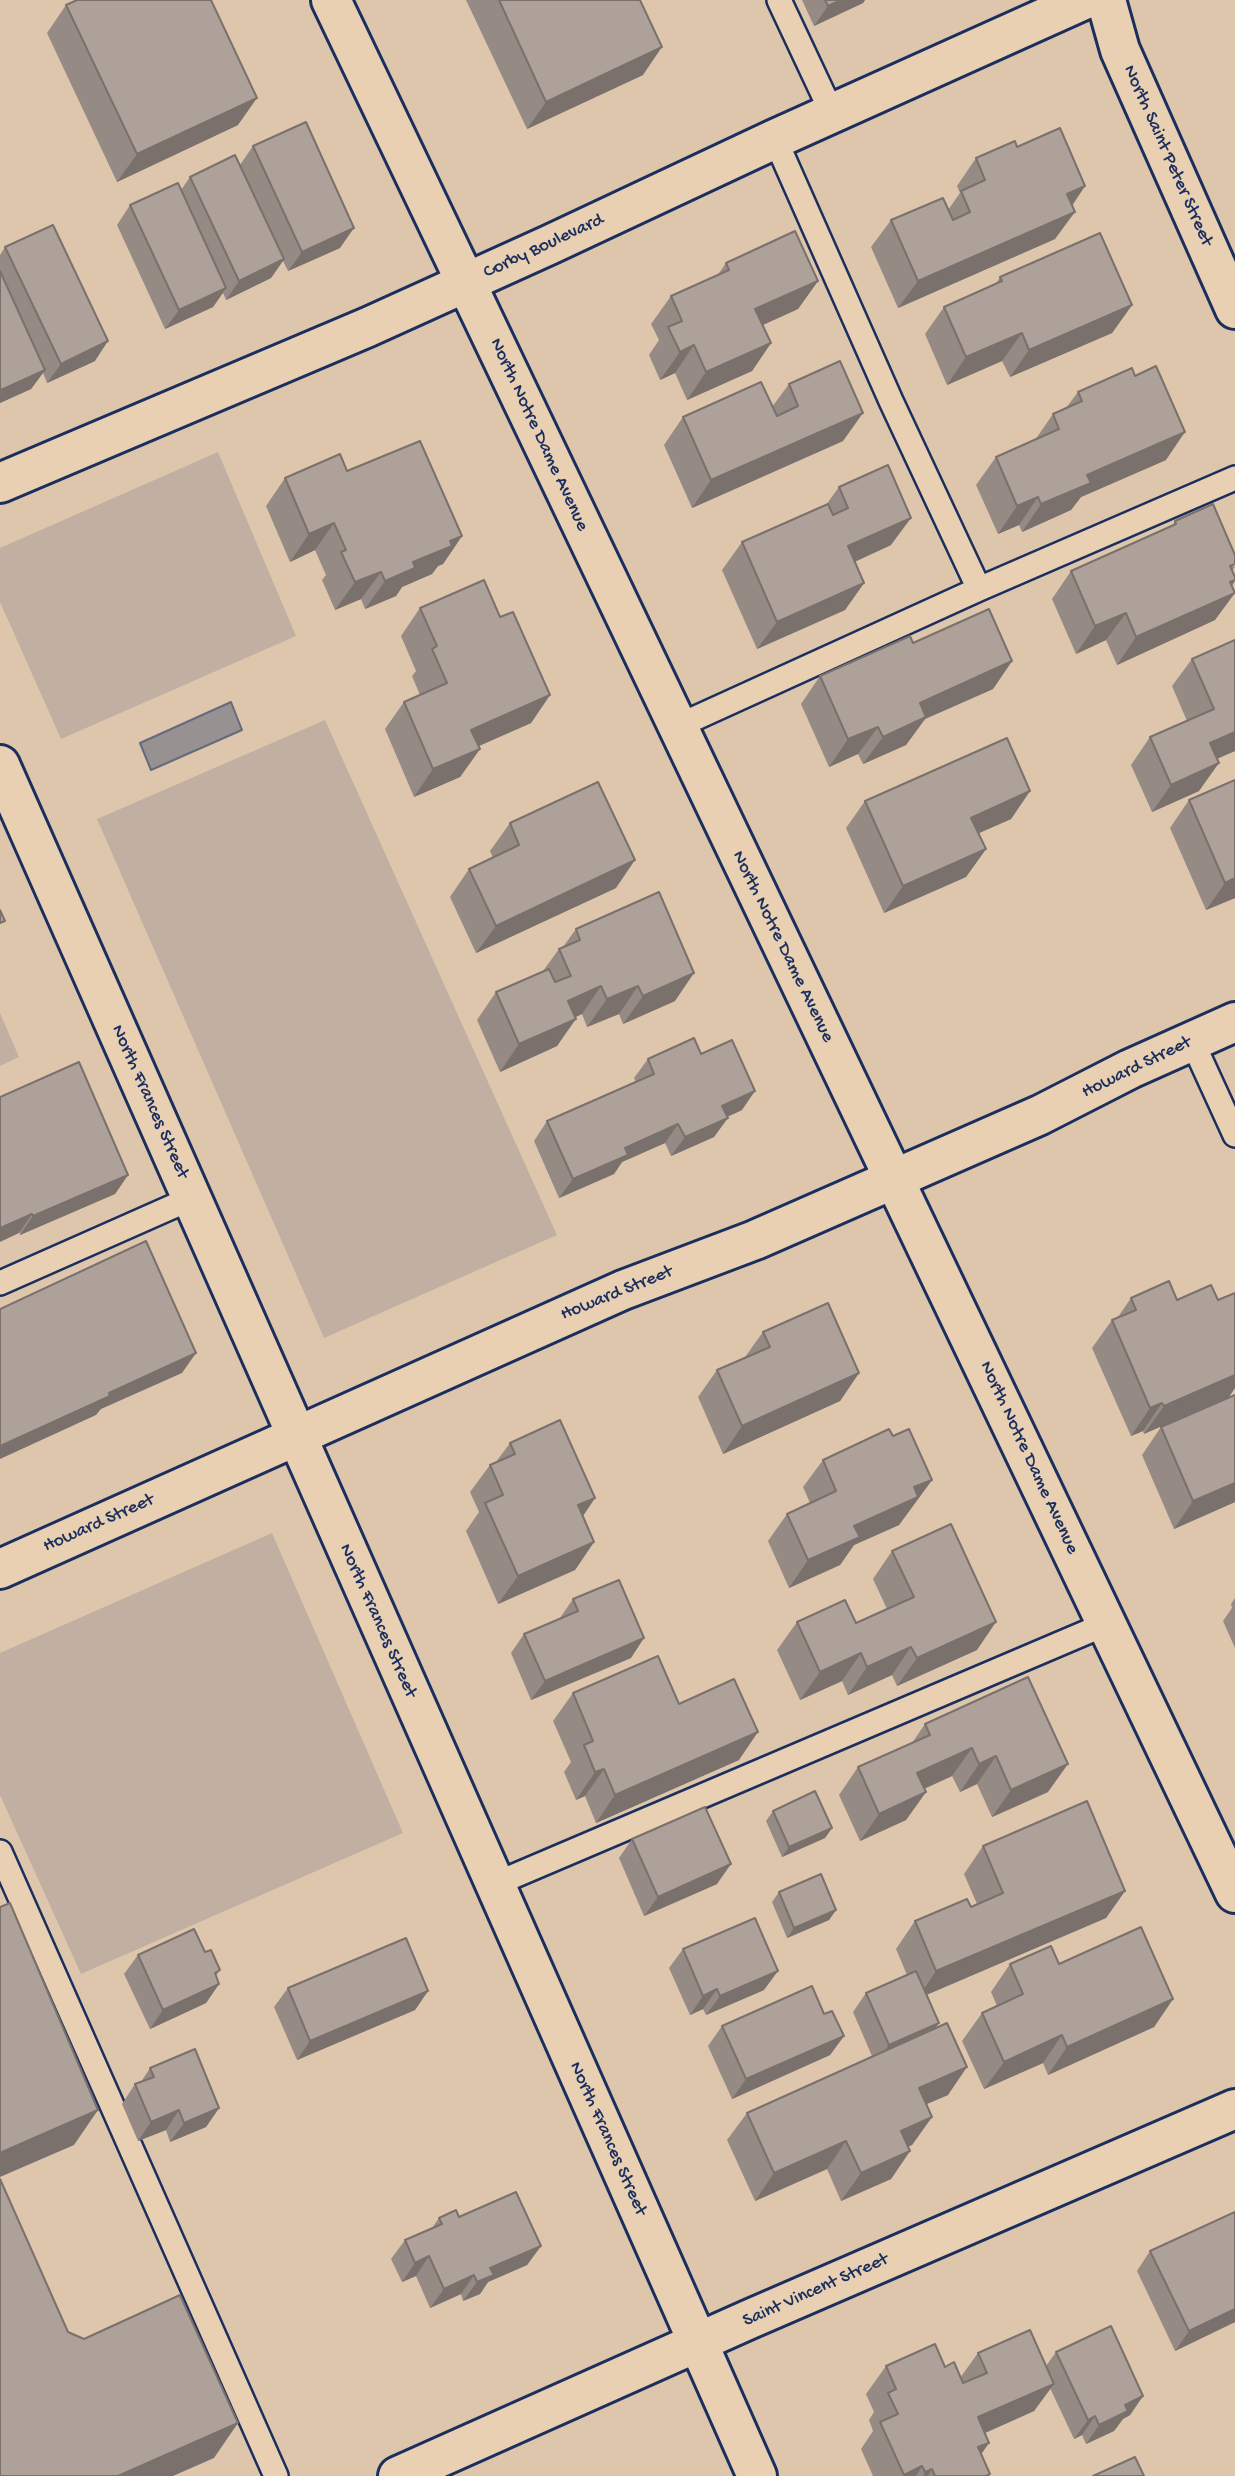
<!DOCTYPE html>
<style>
body{margin:0}
canvas{display:block;background:#dec6ad}
</style>
<canvas width="1235" height="2476"></canvas>
<script>
const c = document.querySelector('canvas').getContext('2d');
c.lineJoin = 'round';
function fillPath(path, color) { c.fillStyle = color; c.fill(path, 'evenodd'); }
const shape = rows => new Path2D(rows.map(r => 'M' + r).join(''));
function strokePath(path, color, width, dash) { c.strokeStyle = color; c.lineWidth = width; c.lineCap = dash ? 'butt' : 'round'; c.setLineDash(dash || []); c.stroke(path); }
function drawText(font, color, halo, rows, align = 'center') {
  c.font = font + ' "Gochi Hand",sans-serif'; c.lineWidth = 5; c.setLineDash([]); c.textBaseline = 'middle'; c.strokeStyle = halo; c.fillStyle = color; for (const [text, x, y, turn = 0] of rows) {
    c.save(); c.translate(x, y); c.rotate((+turn || 0) * Math.PI / 180); c.textAlign = isNaN(turn) ? turn : align; if (halo) c.strokeText(text, 0, 0); c.fillText(text, 0, 0); c.restore();
  }
}
fillPath(shape([
 [218,452,296,636,61,739,0,602,0,548],
 [325,720,557,1235,324,1338,97,819],
 [0,1013,19,1057,0,1066],
 [272,1533,403,1833,81,1974,0,1795,0,1653]
]), '#c1b0a2');
const water = shape([
 [231,702,242,730,151,770,140,743,231,702]
]);
fillPath(water, '#989191');
strokePath(water, '#666a7d', 2);
const service = shape([
 [779,0,832,113],
 [775,139,891,401,979,589],
 [676,727,979,589,1235,478],
 [1192,1041,1235,1135],
 [0,1283,192,1198],
 [0,1852,276,2476],
 [493,1885,1106,1624]
]);
const minor = shape([
 [331,0,1235,1893],
 [1106,0,1120,50,1235,309],
 [0,483,368,327,549,245,775,139,1084,0],
 [0,765,757,2476],
 [398,2476,750,2319,1235,2109]
]);
const tertiary = shape([
 [0,1569,623,1290,755,1240,1040,1115,1130,1069,1235,1022]
]);
strokePath(service, '#1b2f5e', 28);
strokePath(minor, '#1b2f5e', 44);
strokePath(tertiary, '#1b2f5e', 44);
strokePath(service, '#ead0b2', 23);
strokePath(minor, '#ead0b2', 38);
strokePath(tertiary, '#ead0b2', 38);
fillPath(shape([
 [466,0,640,0,643,75,527,129],
 [802,0,865,0,863,3,814,26],
 [66,5,238,125,117,182,47,33],
 [253,146,340,248,288,271,283,261,271,278,226,300,223,293,213,307,165,329,117,225,130,205,181,190,190,177,240,165],
 [1017,147,1085,186,1072,206,1055,239,898,308,871,247,891,220,948,210,960,193,957,186,976,158],
 [5,247,95,361,47,383,43,373,31,389,0,403,0,255],
 [726,263,818,281,798,309,763,325,771,343,752,371,687,400,675,373,660,380,649,355,659,340,651,324,671,296,717,276],
 [1000,277,1132,305,1112,333,1010,377,1002,361,947,385,925,334,944,307,996,284],
 [789,384,843,441,692,508,664,445,683,417,772,407],
 [1078,392,1166,460,1081,497,1071,510,1022,532,1019,525,998,534,976,485,996,457,1035,440,1053,414,1066,408],
 [347,471,462,536,443,564,438,566,432,574,402,587,396,596,365,609,361,599,335,610,322,580,326,575,315,550,290,562,266,506,285,478],
 [839,487,891,545,855,562,864,583,845,610,757,649,722,570,742,542,826,505],
 [1175,521,1235,567,1232,571,1235,581,1215,620,1117,665,1106,640,1076,654,1052,599,1071,571,1172,526],
 [420,608,500,617,550,695,531,723,478,746,480,749,460,777,414,797,385,729,404,702,420,695,412,676,416,671,401,636],
 [1235,640,1235,751,1217,759,1199,791,1152,812,1131,765,1150,737,1187,721,1172,686,1192,659],
 [913,643,1012,661,993,689,925,719,906,745,863,764,858,754,829,767,801,704,820,676],
 [1235,780,1235,898,1206,910,1170,828,1189,800],
 [1030,791,1011,819,979,833,986,849,966,877,884,913,846,828,865,801],
 [510,823,616,888,476,953,450,897,469,869,493,858,490,851],
 [576,929,675,1001,623,1024,619,1014,587,1027,582,1014,576,1017,557,1046,500,1072,477,1020,496,992,543,971,559,949,563,947],
 [701,1054,742,1110,727,1117,714,1137,671,1156,665,1143,622,1162,614,1174,559,1198,534,1141,547,1121,636,1082,634,1078,648,1059],
 [0,1097,128,1175,115,1194,20,1235],
 [1131,1298,1177,1300,1235,1388,1144,1434,1143,1431,1131,1436,1092,1348,1112,1320,1118,1317],
 [763,1332,859,1373,840,1401,723,1454,698,1397,717,1370,745,1357],
 [1161,1427,1235,1502,1174,1529,1142,1455],
 [893,1436,932,1480,899,1525,854,1545,840,1565,789,1588,768,1541,787,1514,810,1503,803,1487,823,1460],
 [510,1443,595,1498,583,1516,594,1542,575,1570,498,1604,466,1531,479,1512,470,1492,490,1465,496,1462],
 [892,1551,977,1650,897,1686,892,1675,848,1695,842,1681,800,1700,777,1650,797,1622,856,1623,887,1609,873,1579],
 [1235,1598,1235,1648,1223,1621,1232,1608,1231,1604],
 [573,1599,631,1658,531,1700,511,1653,524,1634,560,1618],
 [1028,1677,1048,1792,992,1817,977,1784,960,1792,952,1776,924,1789,926,1792,906,1820,860,1841,839,1795,858,1767,912,1743,925,1724],
 [573,1693,679,1704,739,1760,596,1823,585,1796,576,1800,564,1772,571,1762,553,1721],
 [773,1811,832,1828,825,1838,782,1857,766,1821],
 [632,1839,717,1884,644,1916,619,1858],
 [983,1846,1125,1891,1106,1918,926,1995,939,2023,935,2028,948,2095,926,2104,932,2117,912,2145,908,2146,910,2151,891,2179,841,2201,827,2169,755,2201,727,2140,747,2113,872,2056,853,2012,866,1993,907,1975,896,1949,915,1921,971,1907,977,1904,964,1874],
 [779,1892,836,1910,829,1920,787,1938,772,1902],
 [683,1949,764,1990,706,2015,703,2009,690,2015,669,1968],
 [205,1952,220,1970,216,1976,219,1984,206,2003,150,2029,124,1974,138,1955],
 [1010,1964,1059,1964,1173,1999,1154,2027,1048,2075,1043,2063,984,2089,962,2041,982,2013,997,2006,991,1992],
 [288,1988,428,1991,415,2010,297,2060,274,2007],
 [824,2014,844,2036,830,2055,732,2099,708,2046,722,2026],
 [150,2068,219,2108,206,2127,170,2142,166,2130,138,2141,122,2104,135,2084,141,2082],
 [459,2217,541,2246,527,2265,488,2282,480,2294,463,2301,461,2294,430,2308,416,2276,402,2282,391,2259,405,2240,432,2228,439,2218],
 [1150,2251,1235,2322,1175,2351,1137,2271],
 [1056,2352,1143,2396,1130,2415,1123,2419,1114,2431,1086,2444,1082,2435,1074,2439,1050,2388,1034,2411,985,2433,989,2443,981,2454,990,2474,989,2476,873,2476,861,2449,873,2431,869,2420,874,2412,866,2394,886,2366,945,2367,960,2378,978,2353,1046,2366]
]), '#968a84');
fillPath(shape([
 [841,0,865,0,863,3,814,26,828,6],
 [662,47,643,75,527,129,546,102],
 [257,98,238,125,117,182,137,154],
 [1085,186,1066,214,1067,194],
 [1075,212,1055,239,898,308,918,281],
 [354,228,340,248,288,271,302,252],
 [284,259,271,278,226,300,239,281],
 [818,281,798,309,736,337,755,309],
 [226,288,213,307,165,329,179,310],
 [1132,305,1112,333,1010,377,1029,350],
 [1022,333,1002,361,947,385,966,357],
 [108,341,95,361,47,383,61,364],
 [771,343,752,371,687,400,706,372],
 [694,345,675,373,660,380,680,352],
 [45,370,31,389,0,403,0,391,1,390],
 [863,413,843,441,692,508,711,480],
 [1185,432,1166,460,1081,497,1071,510,1022,532,1041,504,1087,475],
 [1038,497,1019,525,998,534,1017,506],
 [911,518,891,545,829,573,848,546],
 [334,523,315,550,290,562,309,534],
 [462,536,443,564,438,566,432,574,402,587,396,596,365,609,385,581,413,562,450,541],
 [381,572,361,599,335,610,355,582],
 [1235,580,1223,598,1235,593,1215,620,1117,665,1136,637],
 [864,583,845,610,757,649,777,622],
 [1126,613,1106,640,1076,654,1095,626],
 [1012,661,993,689,925,719,906,745,863,764,883,737,920,703],
 [550,695,531,723,452,758,471,730],
 [878,727,858,754,829,767,848,739],
 [1235,732,1235,751,1190,770,1210,743],
 [480,749,460,777,414,797,433,769],
 [1219,763,1199,791,1152,812,1171,785],
 [1030,791,1011,819,952,845,971,818],
 [986,849,966,877,884,913,903,886],
 [635,860,616,888,476,953,496,926],
 [1235,878,1235,898,1206,910,1225,883],
 [694,973,675,1001,623,1024,643,996],
 [601,986,582,1014,549,1029,568,1001],
 [638,986,619,1014,587,1027,607,999],
 [576,1019,557,1046,500,1072,519,1044],
 [755,1091,742,1110,709,1125,722,1106],
 [728,1118,714,1137,671,1156,685,1137],
 [678,1124,665,1143,622,1162,614,1174,559,1198,573,1179,625,1148],
 [128,1175,115,1194,20,1235,33,1216],
 [32,1214,19,1233,0,1242,0,1228],
 [196,1353,182,1373,101,1409,96,1415,0,1459,0,1446,109,1393],
 [859,1373,840,1401,723,1454,742,1426],
 [1235,1375,1235,1388,1229,1397,1144,1434,1164,1406],
 [1162,1403,1143,1431,1131,1436,1150,1408],
 [932,1480,899,1525,854,1545,840,1565,789,1588,808,1560,854,1526,914,1487],
 [1235,1483,1235,1502,1174,1529,1193,1501],
 [595,1498,576,1526,578,1505],
 [594,1542,575,1570,498,1604,518,1576],
 [996,1622,977,1650,897,1686,917,1658],
 [644,1638,631,1658,531,1700,545,1681],
 [911,1647,892,1675,848,1695,867,1667],
 [861,1653,842,1681,800,1700,820,1672],
 [758,1732,739,1760,596,1823,615,1795],
 [972,1748,952,1776,897,1801,917,1773],
 [996,1756,977,1784,960,1792,979,1764],
 [1068,1764,1048,1792,992,1817,1011,1790],
 [604,1769,585,1796,576,1800,595,1772],
 [926,1792,906,1820,860,1841,879,1814],
 [832,1828,825,1838,782,1857,789,1847],
 [731,1864,717,1884,644,1916,658,1897],
 [1125,1891,1106,1918,917,1999,936,1971],
 [836,1910,829,1920,787,1938,794,1928],
 [778,1971,764,1990,706,2015,720,1996],
 [219,1984,206,2003,150,2029,163,2010],
 [717,1989,703,2009,690,2015,703,1996],
 [428,1991,415,2010,297,2060,310,2041],
 [1173,1999,1154,2027,1048,2075,1067,2047],
 [939,2023,925,2042,875,2064,889,2045],
 [1062,2035,1043,2063,984,2089,1004,2062],
 [844,2036,830,2055,732,2099,746,2079],
 [967,2067,948,2095,899,2116,919,2088],
 [219,2108,206,2127,170,2142,184,2123],
 [98,2110,74,2145,0,2177,0,2155,2,2152],
 [179,2110,166,2130,138,2141,151,2122],
 [932,2117,912,2145,882,2158,901,2131],
 [846,2141,827,2169,755,2201,774,2173],
 [910,2151,891,2179,841,2201,861,2173],
 [541,2246,527,2265,488,2282,480,2294,463,2301,477,2282,490,2268],
 [429,2256,416,2276,402,2282,415,2263],
 [474,2275,461,2294,430,2308,444,2289],
 [1235,2309,1235,2322,1175,2351,1189,2331],
 [1054,2384,1034,2411,958,2445,978,2417],
 [1143,2396,1130,2415,1123,2419,1114,2431,1086,2444,1099,2425,1125,2405],
 [1095,2416,1082,2435,1074,2439,1088,2420],
 [238,2423,214,2458,173,2476,118,2476],
 [989,2443,970,2470,978,2447],
 [922,2466,916,2476,903,2476,904,2475],
 [932,2469,928,2476,923,2476,925,2472]
]), '#7a716c');
const building = shape([
 [77,0,211,0,257,98,137,154,66,5,77,0],
 [499,0,640,0,662,47,546,102,499,0],
 [825,0,841,0,828,6,825,0],
 [306,122,354,228,302,252,253,146,306,122],
 [1060,128,1085,186,1067,194,1075,212,918,281,891,220,943,198,953,220,970,212,961,191,985,180,976,158,1015,141,1017,147,1060,128],
 [235,155,284,259,239,281,190,177,235,155],
 [178,183,226,288,179,310,130,205,178,183],
 [53,225,108,341,61,364,5,247,53,225],
 [795,231,818,281,755,309,771,343,706,372,694,345,680,352,668,327,682,321,671,296,729,270,726,263,795,231],
 [1100,233,1132,305,1029,350,1022,333,966,357,944,307,1002,281,1000,277,1100,233],
 [0,271,45,370,1,390,0,388,0,271],
 [840,361,863,413,711,480,683,417,761,382,777,416,798,406,789,384,840,361],
 [1156,366,1185,432,1087,475,1091,483,1041,504,1038,497,1017,506,996,457,1059,429,1053,414,1082,401,1078,392,1132,368,1135,376,1156,366],
 [420,441,462,536,450,541,452,546,413,562,415,568,385,581,381,572,355,582,341,552,346,550,334,523,309,534,285,478,340,454,347,471,420,441],
 [888,465,911,518,848,546,864,583,777,622,742,542,828,504,833,515,848,508,839,487,888,465],
 [1213,504,1235,555,1235,564,1230,566,1235,577,1235,580,1230,582,1235,593,1136,637,1126,613,1095,626,1071,571,1176,524,1175,521,1213,504],
 [484,580,500,617,513,612,550,695,471,730,480,749,433,769,404,702,447,683,432,649,437,646,420,608,484,580],
 [989,609,1012,661,920,703,926,717,883,737,878,727,848,739,820,676,910,636,913,643,989,609],
 [1235,640,1235,732,1210,743,1219,763,1171,785,1150,737,1214,709,1192,659,1235,640],
 [1007,738,1030,791,971,818,986,849,903,886,865,801,1007,738],
 [1235,780,1235,878,1225,883,1189,800,1235,780],
 [598,782,635,860,496,926,469,869,519,845,510,823,598,782],
 [659,892,694,973,643,996,638,986,607,999,601,986,568,1001,576,1019,519,1044,496,992,549,969,555,982,571,976,559,949,580,940,576,929,659,892],
 [0,910,5,921,0,923,0,910],
 [694,1038,701,1054,732,1040,755,1091,722,1106,728,1118,685,1137,678,1124,625,1148,628,1155,573,1179,547,1121,654,1074,648,1059,694,1038],
 [79,1062,128,1175,33,1216,32,1214,0,1228,0,1097,79,1062],
 [146,1241,196,1353,109,1393,110,1396,0,1446,0,1309,146,1241],
 [1169,1281,1177,1300,1211,1285,1218,1300,1235,1293,1235,1375,1164,1406,1162,1403,1150,1408,1112,1320,1136,1310,1131,1298,1169,1281],
 [828,1303,859,1373,742,1426,717,1370,770,1347,763,1332,828,1303],
 [1235,1395,1235,1483,1193,1501,1161,1427,1235,1395],
 [560,1420,595,1498,578,1505,594,1542,518,1576,485,1503,503,1495,490,1465,515,1454,510,1443,560,1420],
 [889,1429,893,1436,909,1429,932,1480,914,1487,918,1497,854,1526,860,1537,808,1560,787,1514,836,1491,823,1460,889,1429],
 [951,1524,996,1622,917,1658,911,1647,867,1667,861,1653,820,1672,797,1622,845,1600,856,1623,914,1597,892,1551,951,1524],
 [619,1580,644,1638,545,1681,524,1634,578,1611,573,1599,619,1580],
 [658,1656,679,1704,734,1679,758,1732,615,1795,604,1769,595,1772,584,1745,593,1741,573,1693,658,1656],
 [1028,1677,1068,1764,1011,1790,996,1756,979,1764,972,1748,917,1773,926,1792,879,1814,858,1767,930,1735,925,1724,1028,1677],
 [815,1791,832,1828,789,1847,773,1811,815,1791],
 [1087,1801,1125,1891,936,1971,915,1921,967,1899,971,1907,1003,1893,983,1846,1087,1801],
 [705,1807,731,1864,658,1897,632,1839,705,1807],
 [821,1874,836,1910,794,1928,779,1892,821,1874],
 [10,1903,98,2110,2,2152,0,2157,0,1907,10,1903],
 [755,1918,778,1971,720,1996,717,1989,703,1996,683,1949,755,1918],
 [1141,1927,1173,1999,1067,2047,1062,2035,1004,2062,982,2013,1023,1994,1010,1964,1051,1946,1059,1964,1141,1927],
 [194,1929,205,1952,211,1950,220,1970,215,1973,219,1984,163,2010,138,1955,194,1929],
 [406,1938,428,1991,310,2041,288,1988,406,1938],
 [916,1971,939,2023,889,2045,866,1993,916,1971],
 [812,1986,824,2014,832,2011,844,2036,746,2079,722,2026,812,1986],
 [947,2023,967,2067,919,2088,932,2117,901,2131,910,2151,861,2173,846,2141,774,2173,747,2113,947,2023],
 [195,2049,219,2108,184,2123,179,2110,151,2122,135,2084,154,2077,150,2068,195,2049],
 [0,2179,68,2332,84,2339,180,2295,238,2423,118,2476,0,2476,0,2179],
 [516,2192,541,2246,490,2268,494,2275,477,2282,474,2275,444,2289,429,2256,415,2263,405,2240,442,2224,439,2218,456,2210,459,2217,516,2192],
 [1235,2212,1235,2309,1189,2331,1150,2251,1235,2212],
 [1111,2326,1143,2396,1125,2405,1128,2411,1099,2425,1095,2416,1088,2420,1056,2352,1111,2326],
 [1030,2330,1054,2384,978,2417,989,2443,978,2447,990,2474,986,2476,935,2476,932,2469,925,2472,922,2466,904,2475,880,2422,898,2414,888,2393,896,2389,886,2366,935,2344,945,2367,954,2362,963,2383,987,2373,978,2353,1030,2330],
 [1135,2457,1144,2476,1093,2476,1135,2457]
]);
fillPath(building, '#aea19a');
strokePath(building, '#7a716c', 2);
drawText('19px', '#1b2f5e', '#ead0b2', [
 ["North Saint Peter Street",1167,156,66],
 ["Corby Boulevard",544,247,-25],
 ["North Notre Dame Avenue",538,435,65],
 ["North Notre Dame Avenue",782,947,64],
 ["Howard Street",1137,1068,-26],
 ["North Frances Street",149,1102,66],
 ["Howard Street",617,1294,-22],
 ["North Notre Dame Avenue",1028,1458,65],
 ["Howard Street",99,1524,-24],
 ["North Frances Street",377,1621,66],
 ["North Frances Street",607,2139,66],
 ["Saint Vincent Street",816,2291,-24]
]);
</script>
